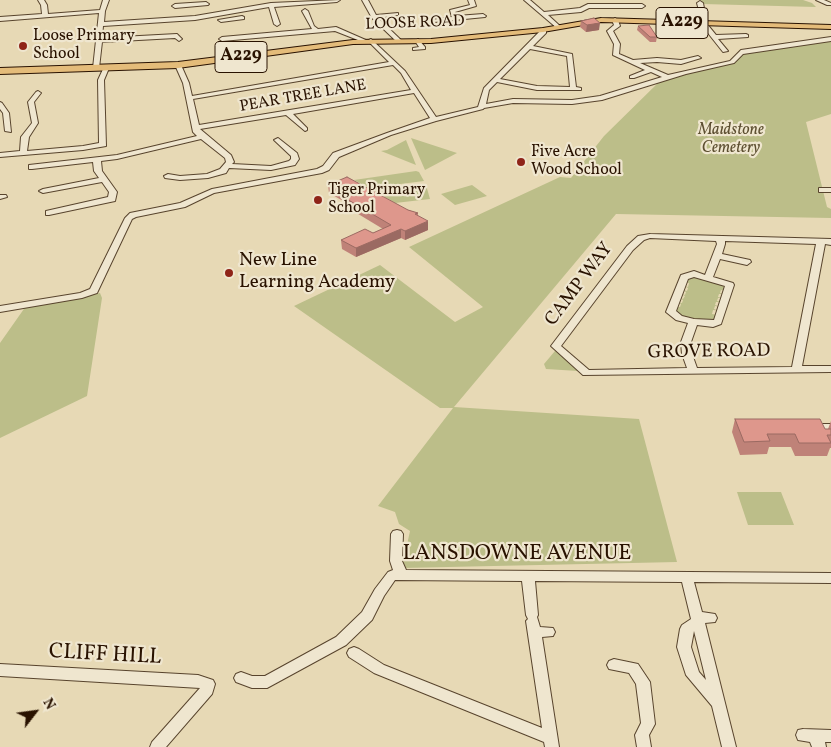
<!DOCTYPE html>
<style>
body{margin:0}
#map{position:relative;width:831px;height:747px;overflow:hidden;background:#e7d9b5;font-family:Vollkorn,serif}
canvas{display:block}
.north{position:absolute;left:10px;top:687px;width:50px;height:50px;-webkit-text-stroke:4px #efe6cf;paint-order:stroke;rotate:60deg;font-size:14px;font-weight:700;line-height:20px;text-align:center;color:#291200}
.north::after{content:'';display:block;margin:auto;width:18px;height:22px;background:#291200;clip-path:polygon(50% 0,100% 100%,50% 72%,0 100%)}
</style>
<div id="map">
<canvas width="831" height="747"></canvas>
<div class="north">N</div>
</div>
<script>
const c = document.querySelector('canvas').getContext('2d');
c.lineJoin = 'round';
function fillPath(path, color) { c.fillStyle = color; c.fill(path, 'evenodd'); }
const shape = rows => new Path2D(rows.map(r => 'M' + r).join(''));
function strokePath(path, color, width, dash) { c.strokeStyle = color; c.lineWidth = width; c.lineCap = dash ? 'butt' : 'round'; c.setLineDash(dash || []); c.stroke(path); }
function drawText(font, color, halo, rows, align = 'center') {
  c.font = font + ' Vollkorn,serif'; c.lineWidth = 4.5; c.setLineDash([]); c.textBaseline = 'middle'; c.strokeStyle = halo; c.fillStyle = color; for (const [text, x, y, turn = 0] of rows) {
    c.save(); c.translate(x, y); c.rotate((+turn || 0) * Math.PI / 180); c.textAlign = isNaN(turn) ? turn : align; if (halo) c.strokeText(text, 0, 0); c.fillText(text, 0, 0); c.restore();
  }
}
fillPath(shape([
 [701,0,803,0,812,3,816,7,703,4],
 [831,40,831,114,806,122,827,207,831,209,831,218,616,214,454,407,639,419,677,562,402,568,410,531,399,524,395,512,378,506,453,408,440,408,294,306,380,265,455,322,483,307,409,247,560,177,571,178,604,136,659,82,686,72,733,62,742,53],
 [411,138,457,153,425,170],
 [406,140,416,165,381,151,387,150],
 [416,171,419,172,424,181,369,188,354,180],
 [423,184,426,185,430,199,395,203,371,189],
 [472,185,487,196,455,205,441,194],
 [693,275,724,282,727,291,721,290,720,293,725,294,719,294,718,297,724,298,718,298,717,301,723,302,716,302,715,305,721,307,715,306,714,309,720,311,713,310,712,314,719,315,716,320,710,322,683,317,676,314,674,306,680,307,681,304,676,302,682,303,683,300,678,297,683,299,685,296,679,293,685,295,686,292,680,289,687,291,688,288,682,285,688,287,689,283,683,282],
 [100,293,102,298,87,396,0,438,0,343,26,306],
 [555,351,556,351,578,371,546,369,544,364],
 [737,492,781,492,794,525,748,525]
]), '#bcbe89');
const minor = shape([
 [38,0,44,0,47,5,48,14,100,10,103,0,109,0,105,11,104,22,195,16,271,3,340,0,337,2,274,7,280,24,277,26,274,24,269,7,195,20,103,26,102,38,177,34,182,39,179,41,175,38,102,42,99,68,96,70,93,68,99,13,0,21,0,17,42,14,41,5,38,0],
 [362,0,368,0,376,15,398,13,398,15,378,18,401,40,401,42,397,42,372,18,362,0],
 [468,0,474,0,476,6,455,12,457,16,483,14,486,16,485,17,434,22,431,20,452,17,450,10,470,5,468,0],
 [524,0,530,0,544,12,580,8,588,4,642,4,645,6,642,8,589,8,581,12,548,15,560,26,560,28,558,29,524,0],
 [816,0,824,0,831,3,831,5,827,5,816,0],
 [700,1,703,3,707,24,716,35,746,34,748,35,748,37,718,39,728,51,723,52,700,23,702,22,697,3,700,1],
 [206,2,209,4,208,5,175,8,172,6,175,4,206,2],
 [305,9,308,11,314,26,318,29,336,27,368,41,363,42,335,31,222,41,219,39,222,37,312,29,302,11,305,9],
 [242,16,244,17,244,19,221,22,218,20,242,16],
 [615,18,618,20,620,26,613,31,620,44,619,54,633,60,657,58,681,60,698,56,701,58,681,64,657,62,640,63,668,75,730,61,741,50,831,37,831,41,743,54,734,63,686,74,602,100,572,104,513,103,484,108,483,109,436,121,391,135,339,157,329,170,322,173,214,193,185,207,136,217,132,219,97,293,82,298,0,312,0,306,80,293,90,289,125,218,130,213,180,203,212,189,317,169,323,166,333,153,387,133,430,118,414,93,293,114,307,128,307,130,305,131,286,115,200,129,231,155,234,162,232,164,271,166,289,161,291,159,291,156,274,140,278,138,297,153,299,159,295,165,271,170,229,168,226,173,208,178,180,180,165,178,164,176,168,174,180,176,207,174,220,169,226,162,225,158,201,139,117,159,101,161,102,171,117,192,115,201,49,215,46,215,46,211,108,197,109,192,102,182,43,193,39,191,43,189,99,178,94,171,93,162,32,169,29,169,29,165,117,155,197,136,193,132,183,83,175,65,176,64,181,65,189,83,192,96,389,62,369,42,369,40,371,39,405,71,436,117,478,107,484,88,543,28,546,30,546,33,533,46,572,54,576,87,581,88,581,90,537,90,497,82,489,90,486,104,513,99,572,100,600,96,662,77,651,72,634,78,630,78,630,76,645,70,613,55,614,44,607,31,614,25,612,20,615,18],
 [530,49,567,56,570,87,537,86,500,79,530,49],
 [393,65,401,73,411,90,199,125,193,99,393,65],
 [418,39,425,47,425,49,413,50,413,48,419,47,415,41,418,39],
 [104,67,109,68,104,80,106,146,83,150,0,157,0,153,20,151,21,137,32,123,28,102,36,92,38,91,41,93,34,102,38,123,29,137,27,151,83,146,99,143,98,80,104,67],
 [0,102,2,103,9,113,11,132,5,131,3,113,0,109,0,102],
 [819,188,831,188,831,192,819,192,819,188],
 [0,195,6,195,7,197,0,199,0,195],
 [650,234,831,239,831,245,825,244,802,366,831,366,831,372,583,375,551,346,627,246,638,236,650,234],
 [650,238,716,241,717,244,705,275,694,271,681,275,666,312,676,320,688,323,681,342,682,354,687,368,589,370,561,346,633,250,644,240,650,238],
 [725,241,816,244,792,367,697,368,692,354,691,342,697,325,713,327,721,324,734,285,733,283,713,277,720,259,747,265,751,262,750,260,722,254,725,244,725,241],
 [694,277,725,286,714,320,694,319,682,316,676,311,688,279,694,277],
 [811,424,831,424,831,430,807,429,806,427,807,425,811,424],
 [397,530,401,531,403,534,402,561,406,570,831,573,831,583,694,582,702,612,715,614,717,618,715,622,705,623,736,747,722,747,712,706,686,675,677,647,680,629,682,625,691,619,682,582,535,581,538,615,537,617,540,627,553,628,555,632,553,636,542,637,559,747,545,747,544,742,374,673,349,657,347,653,349,649,354,647,359,649,384,665,542,728,526,621,528,619,526,615,522,581,395,580,384,596,372,620,346,645,267,688,252,688,236,682,234,678,236,674,241,672,252,676,265,676,336,637,362,612,375,589,388,572,393,570,390,561,391,534,393,531,397,530],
 [694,631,706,680,699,672,691,647,694,631],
 [614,659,638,664,650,682,655,724,649,735,651,747,637,747,635,735,641,723,636,684,629,673,609,669,607,665,609,661,614,659],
 [0,664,198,675,213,680,215,684,212,694,166,747,150,747,152,742,200,688,0,676,0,664],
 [803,729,831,730,831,742,825,742,826,747,812,747,810,742,798,740,796,735,798,730,803,729]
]);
const highway = shape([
 [601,18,831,25,831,29,601,22,543,32,431,43,353,44,178,68,0,74,0,68,178,62,353,40,431,39,543,28,601,18]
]);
strokePath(minor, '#58442d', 2);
strokePath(highway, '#291200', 2);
fillPath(minor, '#efe6cf');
fillPath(highway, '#e4bc7a');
fillPath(shape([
 [581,21,599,30,586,32,580,27],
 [638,26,657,37,656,42,650,42,637,30],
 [328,185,418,213,418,216,428,230,405,240,401,238,356,257,342,249,341,240,373,233,383,229,345,206,345,202,329,193],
 [735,419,825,429,828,429,831,421,831,448,830,448,827,456,795,456,791,447,769,447,767,454,740,455,732,432]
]), '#bf8278');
fillPath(shape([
 [600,23,599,30,586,32,587,25],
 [428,221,428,230,405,240,405,231],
 [401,229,401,238,356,257,356,248]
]), '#9b6a62');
const building = shape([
 [594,18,600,23,587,25,581,21,594,18],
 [649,25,657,37,650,37,638,26,649,25],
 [347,177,408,210,418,213,415,214,428,221,405,231,401,229,356,248,341,240,365,229,373,233,391,225,345,198,348,196,328,185,347,177],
 [735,419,820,419,825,429,831,429,831,435,827,435,831,443,799,443,795,434,767,434,770,441,744,442,735,419]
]);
fillPath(building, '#de978c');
strokePath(building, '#9b6a62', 1);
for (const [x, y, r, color] of [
 [23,46,5,"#8f2418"],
 [521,162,5,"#8f2418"],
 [318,200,5,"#8f2418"],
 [229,273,5,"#8f2418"]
]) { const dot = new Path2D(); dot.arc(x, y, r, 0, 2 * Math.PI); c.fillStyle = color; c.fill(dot); strokePath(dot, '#efe6cf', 2); }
drawText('16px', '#291200', '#efe6cf', [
 ["LOOSE ROAD",415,24,-2],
 ["PEAR TREE LANE",303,97,-10]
]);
drawText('16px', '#291200', '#efe6cf', [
 ["Loose Primary",33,37],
 ["School",33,55],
 ["Five Acre",531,153],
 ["Wood School",531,171],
 ["Tiger Primary",328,191],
 ["School",328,209]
], 'left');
drawText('italic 16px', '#5c4e30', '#efe6cf', [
 ["Maidstone",731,131],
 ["Cemetery",731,149]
]);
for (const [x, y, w] of [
 [682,23,52],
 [241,57,52]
]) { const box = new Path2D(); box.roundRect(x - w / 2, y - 15.5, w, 31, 4); c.fillStyle = '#efe6cf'; c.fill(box); strokePath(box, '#291200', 1); }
drawText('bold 18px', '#291200', null, [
 ["A229",682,23],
 ["A229",241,57]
]);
drawText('19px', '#291200', '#efe6cf', [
 ["New Line",239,262],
 ["Learning Academy",239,284]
], 'left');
drawText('19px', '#291200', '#efe6cf', [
 ["CAMP WAY",580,285,-53],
 ["GROVE ROAD",709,353,-1]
]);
drawText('22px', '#291200', '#efe6cf', [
 ["LANSDOWNE AVENUE",517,555],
 ["CLIFF HILL",105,656,3]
]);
</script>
